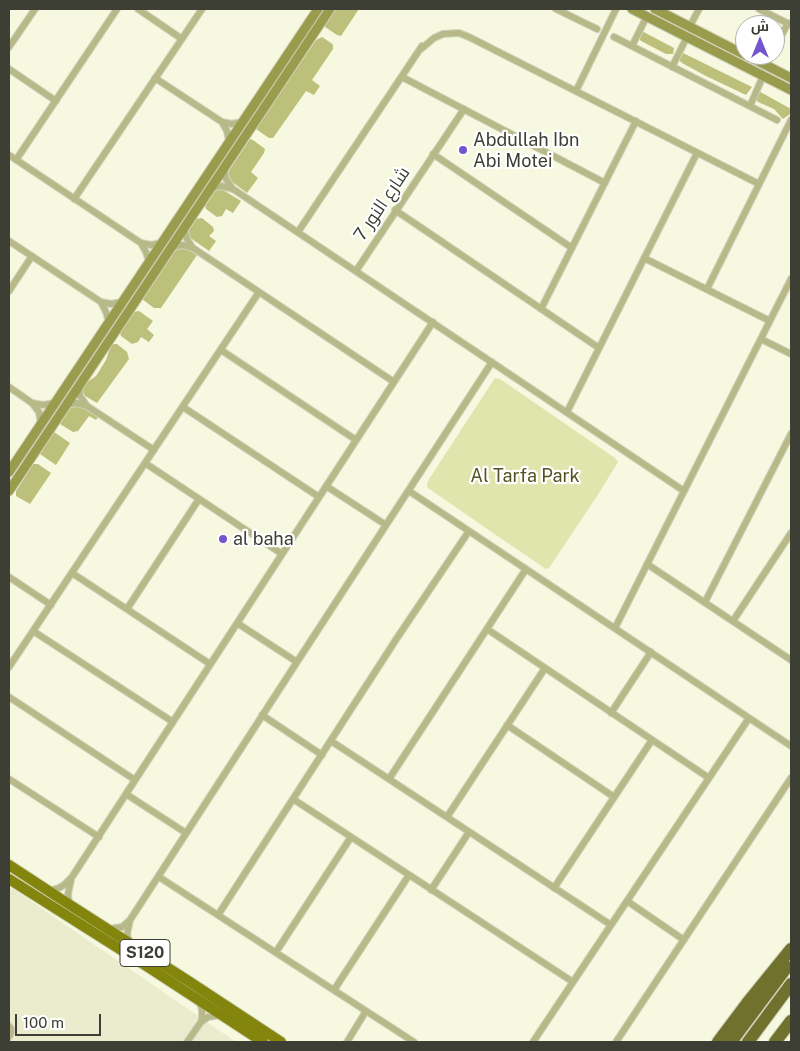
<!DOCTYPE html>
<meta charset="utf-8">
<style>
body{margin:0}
#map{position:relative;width:800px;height:1051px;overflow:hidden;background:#f6f8df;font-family:"Public Sans",Cairo,sans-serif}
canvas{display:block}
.frame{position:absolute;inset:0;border:10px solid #3d3e34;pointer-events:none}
.north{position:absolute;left:735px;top:15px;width:50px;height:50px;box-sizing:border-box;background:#fff;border:1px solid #b1b2ae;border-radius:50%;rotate:0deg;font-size:14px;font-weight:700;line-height:20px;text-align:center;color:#3d3e34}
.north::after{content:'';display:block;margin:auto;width:18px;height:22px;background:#7355cf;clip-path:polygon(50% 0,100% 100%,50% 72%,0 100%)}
.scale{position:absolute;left:15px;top:1014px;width:86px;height:22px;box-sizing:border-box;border:2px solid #3d3e34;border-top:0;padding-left:6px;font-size:15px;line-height:18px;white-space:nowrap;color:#3d3e34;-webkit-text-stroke:4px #fff;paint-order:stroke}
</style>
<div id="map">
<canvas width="800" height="1051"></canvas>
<div class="frame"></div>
<div class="north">ش</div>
<div class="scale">100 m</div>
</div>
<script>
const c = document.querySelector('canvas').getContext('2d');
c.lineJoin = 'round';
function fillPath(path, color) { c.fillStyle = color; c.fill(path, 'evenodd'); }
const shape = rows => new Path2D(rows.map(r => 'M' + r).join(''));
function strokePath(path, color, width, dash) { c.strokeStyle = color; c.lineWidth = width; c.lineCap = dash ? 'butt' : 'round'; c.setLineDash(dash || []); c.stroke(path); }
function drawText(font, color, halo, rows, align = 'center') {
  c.font = font + ' "Public Sans",Cairo,sans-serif'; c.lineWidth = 4.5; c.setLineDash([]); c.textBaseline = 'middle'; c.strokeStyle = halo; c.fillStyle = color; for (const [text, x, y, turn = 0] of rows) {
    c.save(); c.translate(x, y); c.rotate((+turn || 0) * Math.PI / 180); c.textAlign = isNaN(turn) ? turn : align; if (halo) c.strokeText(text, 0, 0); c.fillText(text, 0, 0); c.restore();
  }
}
fillPath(shape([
 [9,886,236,1042,9,1042]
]), '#eaeccd');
fillPath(shape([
 [495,378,500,379,615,458,618,462,599,493,549,568,546,569,496,535,428,488,427,485,428,481,446,453]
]), '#e0e4ad');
fillPath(shape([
 [336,9,359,9,341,36,337,35,325,27,325,25],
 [638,29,674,48,673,54,666,54,641,41,638,37],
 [322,37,331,43,333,45,333,49,312,80,320,86,314,95,306,91,273,138,269,138,256,129,256,127,316,40],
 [679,51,752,87,746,95,706,76,682,63,678,59],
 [755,89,791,109,790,114,783,119,774,109,758,102,754,97],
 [250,139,253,140,265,149,264,153,251,172,258,178,247,193,231,181,228,172],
 [216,190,223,190,241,201,233,213,226,209,222,216,217,217,206,209,205,206,212,196,211,193],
 [202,218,213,227,214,231,209,236,216,241,209,251,189,237,187,232,188,226,192,226,196,219],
 [184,247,197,255,161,308,154,308,142,299,172,256,172,251,177,248],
 [139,311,153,321,147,329,154,335,149,342,141,337,138,342,132,344,121,336,120,333,134,312],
 [112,344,117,344,127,352,129,359,97,403,85,396,82,390,83,385,96,376,106,360,110,348],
 [80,406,98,417,96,420,89,416,78,431,73,432,60,424,67,413,65,410,67,407],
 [54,432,70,443,56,465,40,454],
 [33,464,38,464,51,473,30,504,16,496,16,491]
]), '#bdc07b');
const minor = shape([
 [138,9,182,39],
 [556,9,597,29],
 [759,9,791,25],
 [690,26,699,9],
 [614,37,777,120],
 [632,46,647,16],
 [9,47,35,9],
 [775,48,788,23],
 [421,49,434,38,443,34,459,33,469,37,759,184],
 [766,65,771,55],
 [672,67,687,37],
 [9,69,56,101],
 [402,77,605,183],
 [155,78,222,122,232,124,242,122],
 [576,91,616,9],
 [750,106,763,76],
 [222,122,227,131,229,141],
 [433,154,572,248],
 [9,155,141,243,146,252,149,262],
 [16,160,117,9],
 [224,168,226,179,232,188],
 [210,188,221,186,233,189,684,491],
 [74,199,202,9],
 [395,210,599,348],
 [184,228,187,239,192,247],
 [298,232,422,46],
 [9,241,101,302,111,304,122,302],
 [141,243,151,245,161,243],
 [171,247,182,245,193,248,394,382],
 [644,258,770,321],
 [356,271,464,109],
 [707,289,791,120],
 [9,291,32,256],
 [101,302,106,312,109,322],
 [541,309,636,121],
 [761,339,791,354],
 [221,350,356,440],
 [79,386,80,396,87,406],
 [9,387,32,403,39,412,41,424],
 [32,403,43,405,55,403],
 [66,405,76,403,87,406,154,450],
 [183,407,319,497],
 [567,412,697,153],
 [145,463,282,554],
 [326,486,386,525],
 [409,491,791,746],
 [647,564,791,660],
 [72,573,210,664],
 [9,577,51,605],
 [705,602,791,434],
 [127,609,199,499],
 [733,621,791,533],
 [237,623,297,662],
 [615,628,791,279],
 [487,629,709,778],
 [33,631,173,722],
 [9,667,259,292],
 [9,697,135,780],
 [611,713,651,652],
 [262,715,322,755],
 [507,725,614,797],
 [331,741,611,925],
 [9,779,99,837],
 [389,779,526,569],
 [126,794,186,833],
 [293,799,573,982],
 [447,817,545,668],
 [159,877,414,1042],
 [554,888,652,740],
 [431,890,469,832],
 [48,891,59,888,64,885,72,877,433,322],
 [627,901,684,940],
 [69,904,68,894,71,880],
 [218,915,397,638,469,531],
 [109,929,122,927,129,921],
 [129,943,127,934,130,920,297,662,492,362],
 [276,952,351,837],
 [334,990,409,875],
 [201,1022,208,1017,220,1015],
 [9,1026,11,1029,11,1033,9,1037],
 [187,1042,201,1022,202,1018,202,1009,199,1001],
 [347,1042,366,1011],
 [533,1042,749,718],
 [616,1042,791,778]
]);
const secondary = shape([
 [632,9,791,90],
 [655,9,745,55],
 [746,55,791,78],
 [9,472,318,9],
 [9,491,330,9]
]);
const primary = shape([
 [9,865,70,905,190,982,281,1042],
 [9,879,148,967,263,1042]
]);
const motorway = shape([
 [718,1042,748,1002,791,949],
 [731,1042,787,967],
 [748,1042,791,984],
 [775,1042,791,1021]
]);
strokePath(minor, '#d1d3bd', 8);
strokePath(secondary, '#d1d3bd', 11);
strokePath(primary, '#d1d3bd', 12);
strokePath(motorway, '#d1d3bd', 14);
strokePath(minor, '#b7ba88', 6);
strokePath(secondary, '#999c4d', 9);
strokePath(primary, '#84850c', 10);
strokePath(motorway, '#6f712d', 12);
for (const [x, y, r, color] of [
 [463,150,5,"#7355cf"],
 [223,539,5,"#7355cf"]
]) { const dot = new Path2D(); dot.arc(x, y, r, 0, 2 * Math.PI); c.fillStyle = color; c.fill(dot); strokePath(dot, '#fff', 2); }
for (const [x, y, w] of [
 [145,953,50]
]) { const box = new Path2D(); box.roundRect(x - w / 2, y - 13.5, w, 27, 4); c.fillStyle = '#fff'; c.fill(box); strokePath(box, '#3d3e34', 1); }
drawText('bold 16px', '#3d3e34', null, [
 ["S120",145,953]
]);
drawText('18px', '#3d3e34', '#fff', [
 ["Abdullah Ibn",473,140],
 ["Abi Motei",473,161],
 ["al baha",233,539]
], 'left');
drawText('18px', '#3d3e34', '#fff', [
 ["شارع النور 7",382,204,-56]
]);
drawText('18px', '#525320', '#fff', [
 ["Al Tarfa Park",525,476]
]);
</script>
